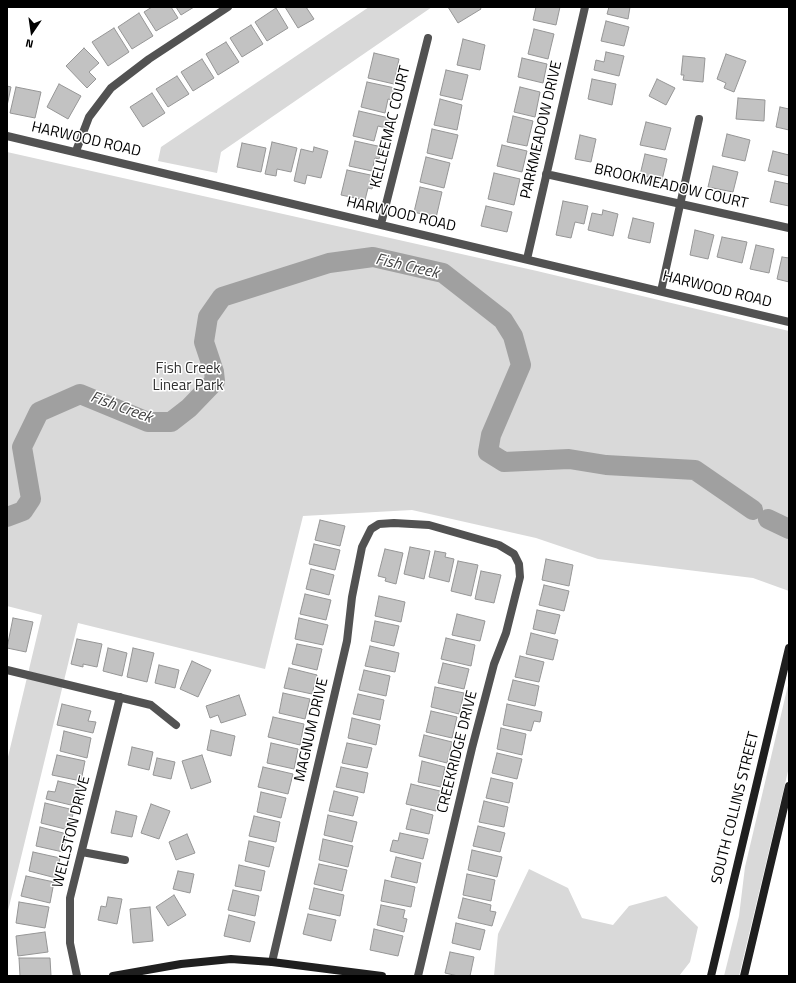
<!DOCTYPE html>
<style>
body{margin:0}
#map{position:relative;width:796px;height:983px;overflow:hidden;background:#fff;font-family:"Titillium Web",sans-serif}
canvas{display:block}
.frame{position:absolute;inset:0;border:8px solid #000;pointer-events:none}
.north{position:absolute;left:12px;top:12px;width:40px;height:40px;-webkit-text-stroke:3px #fff;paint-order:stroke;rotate:193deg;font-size:11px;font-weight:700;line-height:16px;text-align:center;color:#000}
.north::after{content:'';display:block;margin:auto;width:14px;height:18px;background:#000;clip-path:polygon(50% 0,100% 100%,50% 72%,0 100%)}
</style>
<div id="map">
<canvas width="796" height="983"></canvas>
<div class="frame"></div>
<div class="north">N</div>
</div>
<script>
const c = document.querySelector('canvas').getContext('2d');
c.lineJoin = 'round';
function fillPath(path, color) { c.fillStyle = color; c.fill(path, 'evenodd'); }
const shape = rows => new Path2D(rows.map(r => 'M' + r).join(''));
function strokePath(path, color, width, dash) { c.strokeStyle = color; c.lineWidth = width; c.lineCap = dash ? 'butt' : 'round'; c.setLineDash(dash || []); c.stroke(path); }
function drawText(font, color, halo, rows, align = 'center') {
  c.font = font + ' "Titillium Web",sans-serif'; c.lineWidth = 3; c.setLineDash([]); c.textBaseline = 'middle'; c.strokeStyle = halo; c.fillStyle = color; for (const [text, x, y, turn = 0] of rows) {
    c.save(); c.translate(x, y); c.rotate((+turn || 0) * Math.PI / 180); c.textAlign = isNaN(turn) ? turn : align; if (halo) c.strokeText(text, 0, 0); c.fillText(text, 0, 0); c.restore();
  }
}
fillPath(shape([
 [369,7,432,7,221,152,217,173,158,161,161,147],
 [7,152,537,271,789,331,789,591,753,578,598,559,536,538,412,510,303,516,265,669,78,623,7,915,7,761,42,615,7,606],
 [789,681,789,767,739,976,724,976,739,916,745,867],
 [529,869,568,888,582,918,613,925,629,906,666,896,698,927,690,962,679,976,494,976,498,934]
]), '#d9d9d9');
strokePath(shape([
 [7,517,23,511,31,499,22,447,39,412,80,394,148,422,171,422,189,408,215,381,214,372,204,342,208,317,222,297,329,263,373,257,443,273,503,320,513,336,521,365,491,435,488,452,504,462,569,459,606,465,695,470,753,510],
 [768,519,789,529]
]), '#a0a0a0', 20);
const building = shape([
 [152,7,171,7,178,18,156,31,144,12,152,7],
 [176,7,194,7,181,15,176,7],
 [285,7,306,7,314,19,298,28,285,7],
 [448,7,480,7,481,9,458,23,448,7],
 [536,7,560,7,556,25,533,20,536,7],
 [609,7,630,7,628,19,607,14,609,7],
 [276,8,288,28,267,41,255,22,276,8],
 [139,13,153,36,132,49,118,27,139,13],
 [606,21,629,27,624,46,601,41,606,21],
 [251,25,263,44,242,57,230,38,251,25],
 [114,28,129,52,108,66,92,42,114,28],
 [534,29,554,34,548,59,528,54,534,29],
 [463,39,485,45,480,70,457,65,463,39],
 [226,42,239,62,218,75,206,54,226,42],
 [84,48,99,63,89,72,96,79,87,88,66,66,84,48],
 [606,52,624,56,619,76,594,70,596,60,604,62,606,52],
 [374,53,399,59,394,84,368,78,374,53],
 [726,54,746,61,734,92,724,88,726,83,717,79,726,54],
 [683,56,705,58,703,82,683,80,684,75,681,75,683,56],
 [522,58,547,64,543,83,518,77,522,58],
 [202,59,214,78,193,91,181,72,202,59],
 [446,70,468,75,462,100,440,95,446,70],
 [177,76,189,94,168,107,156,89,177,76],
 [592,79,616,84,612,105,588,99,592,79],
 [657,79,675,88,666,105,649,96,657,79],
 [367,82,395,88,392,100,388,99,385,113,361,107,367,82],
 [59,84,81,96,68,119,47,107,59,84],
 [7,86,11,87,7,106,7,86],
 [16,87,41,92,35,118,10,113,16,87],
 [520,87,540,92,535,117,514,112,520,87],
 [152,93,165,113,143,127,130,107,152,93],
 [738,98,765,100,764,121,736,119,738,98],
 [440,99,462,105,457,130,434,125,440,99],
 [780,107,789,109,789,130,776,127,780,107],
 [359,111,389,118,386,128,378,126,374,141,353,136,359,111],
 [513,116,533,121,527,146,507,142,513,116],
 [646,122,671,128,665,150,640,145,646,122],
 [432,129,458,135,452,159,427,153,432,129],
 [727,134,750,140,745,161,722,156,727,134],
 [580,135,596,139,591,162,575,159,580,135],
 [355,141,382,147,379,159,375,158,372,171,349,166,355,141],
 [272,142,297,148,291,172,277,169,276,176,265,174,272,142],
 [242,143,266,148,261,172,237,167,242,143],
 [502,145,527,151,522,172,497,166,502,145],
 [314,147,328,151,321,178,307,175,305,184,294,181,301,149,313,152,314,147],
 [773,151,789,155,789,176,768,171,773,151],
 [645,154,667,159,662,180,640,175,645,154],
 [426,157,450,163,444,188,420,182,426,157],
 [713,166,738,172,733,192,708,187,713,166],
 [347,170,375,176,372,189,368,188,365,200,341,195,347,170],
 [494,173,520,179,514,205,488,199,494,173],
 [775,181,789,184,789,206,770,202,775,181],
 [420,187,442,192,436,218,414,212,420,187],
 [563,201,588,206,584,224,575,222,571,238,556,235,563,201],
 [486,206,512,212,507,232,481,226,486,206],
 [603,210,618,214,613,236,588,230,592,213,602,215,603,210],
 [633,218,654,223,650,243,628,238,633,218],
 [695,230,714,235,708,259,690,255,695,230],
 [722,237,747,242,742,263,717,257,722,237],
 [756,245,774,249,769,273,750,269,756,245],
 [782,257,789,258,789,282,777,279,782,257],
 [320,520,345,526,340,546,315,540,320,520],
 [314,544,340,550,335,570,309,564,314,544],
 [410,547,430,551,424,579,404,574,410,547],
 [385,549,403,553,396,584,385,581,386,578,378,576,385,549],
 [435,551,446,553,445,557,454,559,449,582,429,577,435,551],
 [546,559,573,565,569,586,542,580,546,559],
 [458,561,478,565,471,596,451,591,458,561],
 [311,569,334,575,329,595,306,589,311,569],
 [481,571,501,575,494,603,475,599,481,571],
 [544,585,569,591,564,611,539,605,544,585],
 [305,594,331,600,326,620,300,614,305,594],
 [379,596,405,602,401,622,375,616,379,596],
 [537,610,560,615,555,634,533,629,537,610],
 [457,614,485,621,480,641,452,635,457,614],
 [13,618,33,622,26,652,7,648,13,618],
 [299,618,328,625,323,645,295,639,299,618],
 [375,621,399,626,394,646,371,641,375,621],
 [531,633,558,640,553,660,526,654,531,633],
 [446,638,475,645,471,666,441,659,446,638],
 [77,639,102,644,97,667,83,664,83,667,71,664,77,639],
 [297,644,322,649,317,670,292,664,297,644],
 [370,646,399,653,395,672,365,666,370,646],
 [108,648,127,653,122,676,103,671,108,648],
 [133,648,154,653,147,682,127,677,133,648],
 [520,656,544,662,539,682,515,677,520,656],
 [192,661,211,670,198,697,180,689,192,661],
 [443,663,469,669,464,689,438,683,443,663],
 [159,665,179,670,175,688,155,683,159,665],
 [289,668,317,675,312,694,284,688,289,668],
 [364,670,390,676,386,696,359,690,364,670],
 [513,680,539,686,535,706,508,700,513,680],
 [435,687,464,693,459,714,431,707,435,687],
 [283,693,310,699,305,719,279,713,283,693],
 [358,694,384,700,380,720,353,714,358,694],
 [239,695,246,715,221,723,218,715,210,718,206,706,239,695],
 [62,704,91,711,88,721,96,722,93,733,57,725,62,704],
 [507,704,542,712,540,722,534,721,531,731,503,725,507,704],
 [431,711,457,717,452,738,426,732,431,711],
 [273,717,304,724,300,745,268,737,273,717],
 [352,718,380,725,376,745,348,738,352,718],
 [501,728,526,734,522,755,497,749,501,728],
 [211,730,235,736,231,756,207,750,211,730],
 [64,731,91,738,87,758,60,751,64,731],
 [424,735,452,742,447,763,419,756,424,735],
 [271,743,298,749,294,769,267,763,271,743],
 [347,743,372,748,367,768,342,763,347,743],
 [132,747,153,752,149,770,128,765,132,747],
 [497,753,522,759,517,779,492,773,497,753],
 [57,755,85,761,81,781,52,775,57,755],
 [202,755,211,782,191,789,182,761,202,755],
 [157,758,175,762,171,779,153,775,157,758],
 [422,761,445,767,441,787,418,782,422,761],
 [263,767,293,774,288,794,258,787,263,767],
 [341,767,368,773,364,793,336,787,341,767],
 [491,778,513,783,509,803,486,798,491,778],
 [58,781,79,786,75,806,46,799,48,791,55,792,58,781],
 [411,784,440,791,436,811,406,804,411,784],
 [334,791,358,797,353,816,329,811,334,791],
 [261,792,286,798,281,818,257,812,261,792],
 [484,801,508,807,504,827,479,822,484,801],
 [45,803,74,810,69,830,41,823,45,803],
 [151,804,170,811,159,839,141,833,151,804],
 [411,809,433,815,429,834,406,829,411,809],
 [116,811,137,816,132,837,111,833,116,811],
 [328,815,357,822,352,842,324,835,328,815],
 [254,816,280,822,276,842,249,836,254,816],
 [478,826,505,833,500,852,473,846,478,826],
 [40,827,67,834,63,852,36,846,40,827],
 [400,833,428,839,423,859,390,851,393,840,398,841,400,833],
 [187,834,195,853,176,860,169,842,187,834],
 [323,839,353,846,348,867,319,860,323,839],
 [249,841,274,847,269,867,245,861,249,841],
 [472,850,502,857,497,877,468,870,472,850],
 [33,852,60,858,56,878,29,871,33,852],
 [396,857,421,863,417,883,391,877,396,857],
 [319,864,347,870,342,891,314,884,319,864],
 [239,865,265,871,261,891,235,886,239,865],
 [178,871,194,874,190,893,173,889,178,871],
 [467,874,495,880,491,901,463,895,467,874],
 [26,876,54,882,50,903,21,896,26,876],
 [385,880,415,887,411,907,381,901,385,880],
 [314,888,344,895,340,916,309,909,314,888],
 [233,890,259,896,255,916,228,910,233,890],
 [174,895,186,915,168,926,156,907,174,895],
 [108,897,122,899,117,924,98,920,101,906,106,907,108,897],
 [463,898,491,905,490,911,496,912,492,926,458,918,463,898],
 [19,902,49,907,45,928,16,923,19,902],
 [381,905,405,910,403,918,407,919,404,932,377,925,381,905],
 [150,907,153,941,133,943,130,909,150,907],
 [308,914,336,920,331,941,303,934,308,914],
 [229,915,255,922,250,942,224,936,229,915],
 [456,923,485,930,480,950,452,943,456,923],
 [374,929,403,936,398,956,370,950,374,929],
 [45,932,48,952,18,956,16,936,45,932],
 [450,952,474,957,470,976,458,976,445,973,450,952],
 [19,958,50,958,51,976,20,976,19,958]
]);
fillPath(building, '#c2c2c2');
strokePath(building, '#969696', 1);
strokePath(shape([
 [7,136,789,322],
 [76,151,89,117,111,88,149,59,228,7],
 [546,174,789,228],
 [381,224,428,38],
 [527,259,585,7],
 [661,291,699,119],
 [7,670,151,705,176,725],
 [82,852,125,860],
 [272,962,347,641,352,597,362,547,371,529,379,524,394,523,429,525,499,545,514,554,519,564,520,577,506,633,494,664,472,748,418,976],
 [77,976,70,943,70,898,120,697]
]), '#525252', 8);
strokePath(shape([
 [113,976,181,964,231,959,272,962,382,976],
 [711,976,789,648],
 [744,976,789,786]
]), '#1f1f1f', 8);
drawText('15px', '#000', '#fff', [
 ["KELLEEMAC COURT",391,127,-76],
 ["PARKMEADOW DRIVE",542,130,-77],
 ["HARWOOD ROAD",86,140,13],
 ["BROOKMEADOW COURT",671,187,13],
 ["HARWOOD ROAD",401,215,13],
 ["HARWOOD ROAD",717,290,14],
 ["MAGNUM DRIVE",312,730,-77],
 ["CREEKRIDGE DRIVE",458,752,-76],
 ["SOUTH COLLINS STREET",736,808,-76],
 ["WELLSTON DRIVE",72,832,-76]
]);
drawText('15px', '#303030', '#fff', [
 ["Fish Creek",188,369],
 ["Linear Park",188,386]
]);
drawText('italic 16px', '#414141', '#fff', [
 ["Fish Creek",407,267,13],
 ["Fish Creek",121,408,20]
]);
</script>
